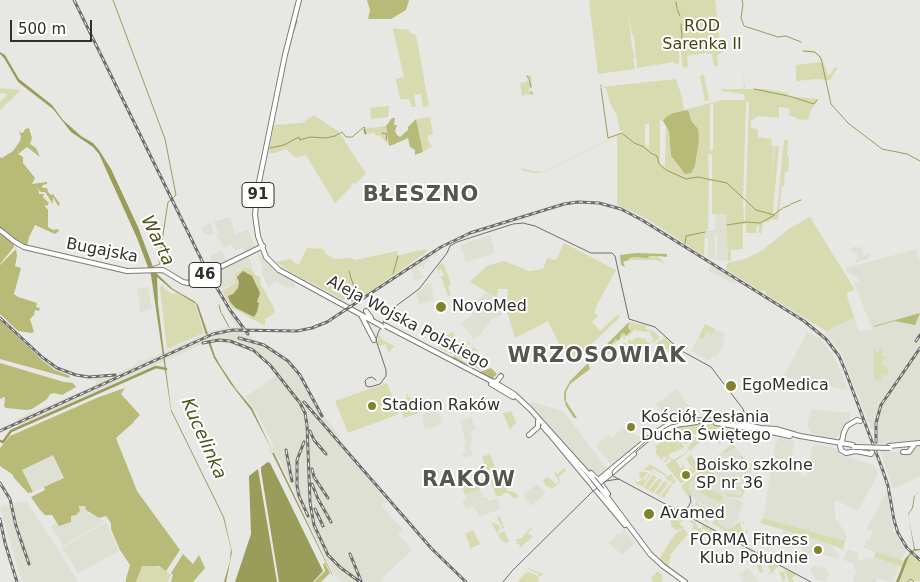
<!DOCTYPE html>
<meta charset="utf-8">
<style>
body{margin:0}
#map{position:relative;width:920px;height:582px;overflow:hidden;background:#e7e7e4;font-family:"DejaVu Sans",sans-serif}
canvas{display:block}
.scale{position:absolute;left:10px;top:20px;width:82px;height:22px;box-sizing:border-box;border:2px solid #30302f;border-top:0;padding-left:6px;font-size:15px;line-height:18px;white-space:nowrap;color:#30302f;-webkit-text-stroke:4px #fffffe;paint-order:stroke}
</style>
<div id="map">
<canvas width="920" height="582"></canvas>
<div class="scale">500 m</div>
</div>
<script>
const c = document.querySelector('canvas').getContext('2d');
c.lineJoin = 'round';
function fillPath(path, color) { c.fillStyle = color; c.fill(path, 'evenodd'); }
const shape = rows => new Path2D(rows.map(r => 'M' + r).join(''));
function strokePath(path, color, width, dash) { c.strokeStyle = color; c.lineWidth = width; c.lineCap = dash ? 'butt' : 'round'; c.setLineDash(dash || []); c.stroke(path); }
function drawText(font, color, halo, rows, align = 'center') {
  c.font = font + ' "DejaVu Sans",sans-serif'; c.lineWidth = 4; c.setLineDash([]); c.textBaseline = 'middle'; c.strokeStyle = halo; c.fillStyle = color; for (const [text, x, y, turn = 0] of rows) {
    c.save(); c.translate(x, y); c.rotate((+turn || 0) * Math.PI / 180); c.textAlign = isNaN(turn) ? turn : align; if (halo) c.strokeText(text, 0, 0); c.fillText(text, 0, 0); c.restore();
  }
}
fillPath(shape([
 [715,214,726,214,728,261,717,260,717,235,714,236,716,260,708,258,708,238,705,238,705,230,715,230],
 [230,217,235,234,248,230,256,248,245,253,243,248,235,251,232,245,224,248,216,235,218,232,214,221],
 [211,223,214,234,205,235,201,227],
 [490,235,495,253,466,262,461,245],
 [857,246,858,248,861,247,864,256,869,254,870,258,856,263,855,259,858,258,856,252,853,253,851,248],
 [916,249,920,263,920,441,877,444,876,429,871,429,841,352,826,334,826,331,854,318,859,332,872,329,853,280,859,283,858,278,849,274,846,270,847,268],
 [222,250,227,262,215,268,210,256],
 [259,253,280,275,292,281,295,284,295,287,293,289,289,286,288,288,274,281,269,288,261,272,263,268,258,254],
 [248,256,253,269,252,270,244,267,241,269,235,274,236,283,222,289,213,272],
 [429,257,430,261,424,263,424,267,417,267,417,270,421,272,421,275,424,276,422,278,414,281,411,268],
 [711,265,736,281,734,284,708,270],
 [431,283,434,300,419,304,416,294,426,284],
 [148,287,152,308,140,313,139,306,140,305,137,289],
 [486,292,497,298,502,315,491,320,481,334,474,339,461,323,471,316,474,304],
 [233,312,245,328,267,328,267,332,248,332,254,340,268,345,282,353,296,368,324,416,340,436,335,439,387,502,385,503,384,502,381,505,403,530,398,534,412,550,389,572,388,572,380,582,341,582,333,573,276,453,271,454,269,450,274,447,256,411,245,397,277,375,259,355,244,347,234,344,214,342,203,344,19,426,16,419,96,385,95,376,120,372,137,364,136,361,142,359,143,361,210,332,221,328,237,327,229,314],
 [705,324,725,334,722,339,725,341,716,358,713,356,710,361,691,351],
 [807,332,820,338,826,345,838,365,848,390,784,377],
 [676,389,695,414,696,418,680,419,669,422,656,404],
 [532,402,563,411,607,469,596,477,593,475,528,406],
 [437,406,443,423,425,430,422,417,428,410],
 [812,409,850,413,849,423,834,440,811,433,807,425],
 [471,417,476,429,470,432,473,440,471,441,472,445,470,446,473,455,463,458,462,454,466,452,464,445,466,444,460,421],
 [626,425,632,433,645,439,630,452,611,465,596,446,608,435,612,438],
 [779,437,795,441,788,470,799,473,805,477,807,473,813,444,840,449,839,452,844,456,874,465,878,474,858,511,836,500,835,502,834,506,836,519,847,535,845,541,763,518,775,446],
 [733,444,748,464,752,464,748,484,741,498,731,497,743,502,738,520,727,531,714,524,719,514,709,509,710,508,695,500,695,498,690,496,689,497,682,488,682,485,703,469,705,469,707,465],
 [920,447,920,476,893,489,880,451,900,452,905,454,911,453,914,448],
 [53,455,64,478,33,492,22,470],
 [537,484,546,493,531,506,523,495],
 [480,489,483,498,487,497,489,501,497,498,500,509,479,517,477,510,474,510,473,506,466,509,462,501,466,499,465,494],
 [887,491,893,530,906,551,900,561,864,548,867,539,870,540,872,531,866,530],
 [84,500,88,513,105,521,63,546,51,527,68,512,80,511,80,501],
 [26,501,58,549,78,582,22,582,0,507],
 [106,522,119,551,78,573,62,548],
 [624,530,635,543,622,555,609,543,618,533,620,535],
 [782,530,834,545,833,550,839,554,838,559,813,552,808,554,804,552,797,541,783,536],
 [847,550,859,553,857,559,863,561,865,557,872,559,874,557,899,566,892,582,877,578,876,582,853,582,856,571,854,570,853,563,843,560],
 [816,565,818,568,825,567,829,575,824,582,815,579,809,568],
 [748,568,759,582,743,582,742,581,744,578,743,577,741,579,739,575]
]), '#dfe0d4');
fillPath(shape([
 [589,0,715,0,721,52,723,51,723,52,717,55,718,66,714,66,712,54,706,53,687,56,688,66,684,69,682,64,681,41,678,40,678,44,677,45,677,50,679,50,679,64,675,64,674,62,637,68,634,36,632,34,628,11,632,48,635,57,633,58,635,69,598,74],
 [394,28,402,30,408,29,410,33,416,35,429,106,423,107,421,94,414,95,416,107,412,107,409,99,400,99,396,79,404,77,393,30],
 [809,50,815,52,821,56,828,75,831,74,834,68,838,67,830,80,815,79,796,81,796,65,822,62,820,57,814,53,803,51],
 [743,71,745,89,764,89,788,93,788,96,818,99,811,110,808,120,796,119,796,117,789,116,789,108,779,107,779,118,758,116,751,121,751,128,758,129,758,137,772,139,771,145,774,146,770,186,775,146,779,146,773,210,774,214,777,211,784,140,788,140,787,155,789,158,788,172,785,172,784,186,782,186,778,220,770,219,769,222,763,222,761,234,759,233,759,226,757,226,756,233,746,233,746,224,743,224,743,249,731,250,731,260,728,261,726,214,712,214,712,181,709,181,708,229,705,230,704,256,642,216,617,205,617,136,545,172,533,173,521,170,521,168,532,171,544,172,622,133,623,131,620,131,617,116,610,103,607,91,606,88,601,87,676,79,682,97,684,110,722,100,745,100,744,94,722,91,721,89,744,89],
 [746,101,749,103,745,221,744,221,743,200],
 [713,103,713,150,710,151,710,104],
 [688,110,699,140,695,166,691,173,681,170,671,156,669,131,666,125,665,167,660,163,660,119,665,123,663,121,673,113,682,111,684,120,683,111],
 [649,123,649,150,645,144,645,125],
 [708,154,712,154,712,179,709,179],
 [527,75,531,76,532,87,528,90,534,94,526,95,525,93,525,95,522,96,520,83,526,82,527,80,529,83,529,78,527,80],
 [704,75,709,100,705,101,700,76],
 [0,88,21,90,0,110,0,102,8,94,0,93],
 [389,106,388,117,371,119,370,108],
 [314,115,339,132,366,174,355,184,351,182,352,186,335,203,306,155,296,158,286,149,274,153,269,153,274,125,302,123],
 [430,117,433,134,428,136,428,141,432,146,423,152,416,119],
 [386,126,389,145,379,135,376,136,374,132,367,134,365,127,371,128],
 [810,217,855,290,846,293,854,318,826,331,765,294,766,290,762,292,727,270,726,266,728,263,745,259,763,250,787,230],
 [564,243,616,270,597,305,594,313,598,316,592,322,600,331,618,314,620,317,576,359,573,356,570,358,561,348,548,321,515,338,507,311,504,312,500,301,500,299,507,298,508,289,498,289,497,298,470,282,487,266,504,261,529,271,543,269,547,258,556,260],
 [307,248,323,249,326,254,334,259,351,258,355,260,397,251,398,256,419,250,420,251,426,249,427,252,356,301,343,300,291,272,276,262,291,259,296,264,299,264],
 [658,256,665,264,659,261,658,262,657,260,629,260,629,258,633,257],
 [441,263,444,265,451,284,448,287,451,295,448,296,441,277,444,275,441,269,439,270,440,275,437,268],
 [244,267,252,270,254,274,260,277,261,285,273,306,275,312,265,319,265,326,231,307,222,291,236,283,235,274],
 [162,285,166,290,173,294,176,293,195,304,204,333,167,349,160,288],
 [629,322,646,325,646,329,653,331,660,337,653,343,648,337,652,341,654,340,650,334,651,332,636,331,636,328,629,336,627,335,631,331,628,328],
 [705,324,714,329,712,334,707,331,703,339,699,337],
 [439,332,440,332,441,334,444,334,445,336,453,332,456,340,453,345,456,347,459,348,467,342,471,343,468,345,467,343,465,343,467,349,470,350,462,352,463,354,470,352,473,360,475,359,478,357,475,350,472,351,474,357,471,350,474,347,489,365,486,367,485,362,479,361,482,367,484,367,485,368,480,370,465,361,464,358,461,359,439,348,430,337,435,336,436,340,438,340,442,338],
 [622,333,626,335,625,339,624,339,623,336,617,341,610,348,612,350,609,354,598,362,596,358,605,351,616,339,617,341,619,339],
 [378,335,384,338,381,338,381,339,394,346,389,353,386,344,379,346,384,359,378,345],
 [637,337,646,339,647,342,651,344,639,351,636,356,631,356,631,362,629,363,629,360,626,362,624,361,628,359,627,357,619,362,628,355,627,353,616,361,617,363,614,362,627,350,630,351,627,348,610,360,608,359,610,359,610,355,624,343,626,344,625,342,630,347,628,341,630,339,631,342],
 [665,337,678,350,672,356,667,349,665,351,662,352,664,351,660,344,658,347,656,344,660,340,662,341,662,339],
 [879,348,884,349,881,354,883,357,886,357,882,361,882,364,889,369,886,374,892,377,881,374,881,380,874,379,874,388,874,350,879,353],
 [387,383,399,414,348,433,335,401],
 [408,394,408,397,423,401,422,405,424,411,404,418,400,408,405,406,408,402,406,395],
 [511,411,516,422,510,430,503,413],
 [693,422,704,423,706,431,701,431,701,433,697,432,695,435,693,434,690,435,692,440,695,440,694,437,695,437,697,440,700,434,706,433,708,435,690,451,687,447,693,442,690,441,687,444,685,444,675,427],
 [707,423,732,425,742,429,736,428,736,430,730,438,732,442,729,445,730,443,726,438,719,444,715,438,728,428,725,429,718,427,717,428,722,432,719,433,716,429,714,432,717,436,714,438,716,436,709,432,707,427],
 [674,435,675,440,679,441,678,445,680,441,685,447,675,452,673,452,665,458,665,456,663,457,662,461,655,452,657,450,655,446],
 [732,444,748,463,752,464,748,484,741,498,727,496,726,493,740,496,742,493,740,489,730,489,729,487,711,477,733,488,735,487,731,485,743,489,749,476,751,465,740,459,742,456,735,448,732,448,725,453,723,452,710,463,712,464,710,466,707,465],
 [685,448,688,451,688,452,676,461,680,468,683,467,681,464,682,463,686,470,688,469,691,473,689,469,691,468,694,470,686,459,691,455,700,467,681,484,666,465,671,461,670,458,666,462,663,462,669,456,673,460,687,452],
 [490,454,498,475,509,492,510,491,516,493,518,496,515,499,508,493,502,494,502,496,496,496,482,457],
 [650,464,667,475,667,477,671,474,676,482,673,484,671,483,673,479,670,482,666,479,665,477,666,476,653,469,652,471,663,478,649,470,643,470],
 [564,468,566,470,558,477,561,481,552,489,549,486,547,487,543,480,548,477,556,484,559,481,554,473,556,472,558,474],
 [703,469,714,474,714,476,703,482,696,478,689,483,688,489,692,492,689,497,682,488,682,485],
 [641,472,648,472,643,479,645,480,650,473,651,474,643,486,644,487,653,475,657,477,648,489,649,490,659,478,662,480,654,492,655,493,664,481,668,483,659,495,661,496,670,484,672,485,664,498,635,483,642,480,643,478,640,478,639,473],
 [476,479,480,489,465,494,461,484],
 [703,486,705,491,705,487,722,496,723,499,719,502,700,492],
 [697,501,698,502,698,504,716,513,715,514,706,509,701,511,709,523,688,513,705,520,689,511,692,505,694,506,691,512,698,515,700,509,700,506,693,504,695,504],
 [670,507,729,538,728,540,734,544,731,547,731,544,702,528,700,530,703,531,700,534,695,529,692,529,694,524,690,522,691,520,695,522,698,528,702,528,703,525],
 [667,508,690,519,681,519,683,520,679,523,684,528,676,530,671,526,671,519,673,521,674,520,679,521,680,519,674,518,670,511,668,511,668,514,666,510,664,515],
 [497,516,500,517,504,528,498,530,498,533,502,537,499,532,502,533,504,530,509,541,506,543,501,540,491,522,499,525,500,529,502,528],
 [716,518,718,521,717,523,728,530,741,521,744,522,745,524,743,524,742,521,740,522,741,527,744,531,746,531,746,528,748,532,738,539,712,524,732,534,712,523],
 [763,518,845,541,843,550,834,545,760,523],
 [530,528,533,530,531,530,527,533,533,536,519,549,520,547,519,544,517,544,516,542,518,542,515,540,522,538],
 [683,529,688,534,670,555,671,557,668,567,659,559,675,534],
 [473,530,480,544,469,549,470,545,465,534],
 [742,545,810,582,796,575,792,578,794,582,789,582,786,572,784,574,786,579,783,582,779,572,787,571,779,566,774,570,774,572,769,574,767,571,769,573,771,572,767,563,765,563,765,565,764,562,761,563,763,572,760,573,756,564,748,563,747,561,751,561,748,552,745,555,743,549,741,549,740,547,748,550],
 [876,552,904,561,902,567,874,557],
 [911,553,920,561,920,581,899,582,906,562],
 [152,565,164,569,171,575,168,582,136,582,142,566],
 [528,568,543,574,542,576,539,576,538,582,518,582,524,574,529,572,538,576,539,574,528,569,527,571],
 [658,571,663,576,662,582,653,582,651,578]
]), '#d8dab0');
fillPath(shape([
 [367,0,409,0,406,10,391,19,368,19,370,10],
 [688,110,692,122,698,129,699,140,695,166,691,173,685,174,671,156,669,131,663,121,666,117,673,113],
 [392,118,395,118,394,125,397,125,395,131,397,135,400,137,408,130,408,127,416,119,423,152,415,155,415,150,410,147,408,138,390,146,389,145,386,126],
 [29,128,32,138,30,144,36,148,40,157,27,147,18,154,23,157,23,163,35,178,32,184,47,182,47,184,43,185,42,188,47,188,48,192,51,195,53,194,60,204,58,206,53,197,53,204,45,192,41,192,35,186,39,191,39,194,44,194,43,197,49,203,47,206,44,205,48,210,48,227,53,230,58,229,59,231,55,234,35,225,29,237,27,246,22,245,22,242,20,242,20,244,10,237,7,232,0,229,0,157,2,158,13,151,20,141,21,137,19,130,21,133,24,132,25,129],
 [0,231,13,242,14,247,0,264],
 [16,249,17,256,15,266,21,268,14,294,18,297,37,303,36,307,40,308,39,311,35,310,34,315,30,319,34,332,32,333,18,331,0,314,0,265],
 [636,253,667,254,667,257,658,256,649,256,648,258,634,257,629,258,629,260,623,262,625,267,621,265,620,255],
 [920,313,915,325,895,321,874,327,874,326],
 [0,320,43,361,55,370,70,376,69,378,0,359],
 [629,322,628,328,631,331,626,336,624,333,621,334,620,339,617,341,616,339,600,357,596,358,597,361,594,357],
 [454,356,480,372,491,368,497,374,492,379,452,358],
 [0,363,64,382,73,383,76,387,62,395,55,393,50,394,47,399,32,409,27,410,6,408,4,406,5,398,4,397,0,399],
 [588,363,590,369,570,384,566,392,566,401,577,418,574,418,566,406,564,398,564,392,570,381],
 [125,388,121,394,140,415,134,421,134,422,116,438,137,491,180,550,166,571,159,566,142,566,136,582,126,582,126,579,130,565,120,550,111,529,111,523,106,516,99,518,86,510,85,506,79,506,80,511,76,515,71,516,71,522,59,526,52,515,45,515,40,510,31,497,45,490,44,487,64,478,53,455,22,470,33,492,28,493,15,479,12,474,0,466,0,448,10,436,99,397],
 [183,554,193,564,199,555,205,568,193,582,171,582,173,575,171,573],
 [325,563,330,573,321,582,314,582,325,571,323,564]
]), '#b8ba77');
fillPath(shape([
 [0,52,5,55,19,79,52,105,63,120,81,136,93,143,99,150,111,169,138,227,155,272,173,289,194,301,198,305,208,334,206,335,196,304,171,289,157,277,158,304,171,409,224,517,232,552,226,582,224,582,230,561,231,549,223,517,171,411,151,275,137,238,99,154,93,147,71,132,53,109,18,82,4,58,0,54],
 [243,271,252,276,260,293,257,302,259,303,257,312,254,317,236,308,230,302,228,296,233,294,238,288,239,282,237,277],
 [210,341,215,356,220,365,236,389,252,408,272,450,251,410,230,383,214,358,208,342],
 [272,453,274,453,333,576,339,582,332,575],
 [268,462,270,463,281,485,323,571,313,582,279,582,261,471,261,467],
 [258,469,277,582,235,582,251,534,249,476],
 [920,492,915,495,913,508,908,515,915,549,920,549,920,550,914,551,909,556,899,582,896,582,905,559,914,549,908,514,912,508,914,496,916,494]
]), '#9a9c5a');
strokePath(shape([
 [113,0,165,139,176,195,172,199],
 [742,0,743,4,741,18,744,26,778,37,786,36,801,42],
 [676,2,677,8],
 [677,9,680,16],
 [681,24,682,38],
 [293,33,297,21],
 [803,51,815,52,820,57,822,62],
 [822,63,831,104,848,123,882,149,907,154,920,161],
 [527,76,529,78],
 [529,79,531,87],
 [601,85,601,86],
 [601,88,608,138,622,133],
 [754,89,788,96],
 [531,92,532,94],
 [789,96,814,104,817,100],
 [364,130,365,130,366,134,365,134,364,130],
 [382,133,387,134,386,140],
 [623,134,633,142],
 [634,143,644,147],
 [270,148,284,145,299,137,300,140,310,137,326,138,335,136,342,132,346,137,352,137,364,127,365,130],
 [645,148,652,154],
 [653,154,657,156,659,164],
 [660,165,666,170,686,179,698,177,727,183,756,210,774,215],
 [791,204,801,200],
 [783,208,790,205],
 [727,225,746,222,760,223,773,216,778,211,782,209],
 [685,244,686,236,705,232],
 [152,267,160,264,159,261,168,202,171,200],
 [349,271,350,274],
 [210,274,226,303],
 [393,274,398,256],
 [347,299,353,301,358,298,350,275],
 [226,304,243,328],
 [219,305,221,313],
 [222,314,229,327],
 [907,582,911,579,914,582]
]), '#9a9c5a', 1);
strokePath(shape([
 [0,441,3,442,11,431,156,367,166,369]
]), '#9a9c5a', 2.5);
const major = shape([
 [299,0,285,55,257,192,255,215,258,236,266,257,279,270,378,324],
 [0,230,15,242,24,247,127,271,163,270,183,282,188,283,263,246],
 [366,311,371,318],
 [362,317,374,340],
 [384,325,499,385,514,394,530,409,593,479],
 [493,382,497,381,501,376],
 [491,384,513,397],
 [716,423,754,429],
 [543,427,553,438],
 [761,430,790,436],
 [529,435,538,427,538,421],
 [654,436,675,425,697,422],
 [552,437,625,525],
 [839,443,842,441,844,432,847,426,857,420,860,421],
 [840,445,841,450,846,453,856,451,871,454,872,452],
 [889,446,920,443],
 [903,452,909,452,914,445],
 [591,473,599,481,608,494],
 [592,485,655,433,671,423,684,420,733,421,760,428,776,429,800,436,853,445],
 [594,488,634,454],
 [602,490,650,554,663,566,685,582]
]);
strokePath(major, '#7b7c78', 6);
strokePath(major, '#fff', 4);
strokePath(shape([
 [376,380,372,377,368,378,365,381,366,386,370,387,380,384,386,376,386,370,376,340,378,333,387,315,392,309,419,289,447,253,450,246,457,242,513,224,523,223,535,226,591,253,612,253,615,256,629,319,655,327,680,350,711,367,743,409,746,418,745,421,742,423,693,420,671,425,653,435,614,469,612,472,613,476,811,582],
 [701,477,708,481],
 [681,513,685,512,691,502,690,496],
 [503,582,512,571,592,492,606,481,619,479]
]), '#6d6d6b', 1);
const rail = shape([
 [74,0,208,273,230,310,248,334],
 [0,318,42,357,57,368,76,375,89,377,115,375],
 [239,338,264,345,288,361,300,375,322,416],
 [916,341,920,335],
 [203,343,219,340,230,341,253,350,270,365,300,403,305,413,307,425,310,502,314,525,328,555,341,568,360,582],
 [304,402,431,548,466,582],
 [0,431,213,334,233,330,297,331,312,328,327,322,441,247,470,233,564,204,578,202,599,203,621,209,642,220,804,321,826,339,839,356,845,370,883,471,888,486,894,520,898,533,907,548,920,560],
 [310,431,314,440,326,454],
 [304,442,297,460,297,486,299,496,308,516],
 [876,442,876,423,881,405,920,348],
 [286,450,292,481],
 [312,469,314,477,328,498],
 [0,483,10,499,16,526,29,564],
 [312,484,318,499,331,522],
 [315,509,323,526],
 [0,519,5,543,17,582],
 [350,554,361,581]
]);
strokePath(rail, '#6d6d6b', 3);
strokePath(rail, '#fffffe', 1, [4]);
const majorBridge = shape([
 [378,324,383,327],
 [854,447,890,448],
 [593,479,602,490]
]);
strokePath(majorBridge, '#7b7c78', 6, []);
strokePath(majorBridge, '#fff', 4);
for (const [x, y, r, color] of [
 [441,307,6,"#81822b"],
 [731,386,6,"#81822b"],
 [372,406,5,"#81822b"],
 [631,427,5,"#81822b"],
 [686,475,5,"#81822b"],
 [649,514,6,"#81822b"],
 [818,550,5,"#81822b"]
]) { const dot = new Path2D(); dot.arc(x, y, r, 0, 2 * Math.PI); c.fillStyle = color; c.fill(dot); strokePath(dot, '#fffffe', 2); }
for (const [x, y, w] of [
 [258,195,32],
 [205,275,32]
]) { const box = new Path2D(); box.roundRect(x - w / 2, y - 12.5, w, 25, 4); c.fillStyle = '#fffffe'; c.fill(box); strokePath(box, '#30302f', 1); }
drawText('bold 15px', '#30302f', null, [
 ["91",258,195],
 ["46",205,275]
]);
drawText('16px', '#464612', '#fffffe', [
 ["ROD",702,27],
 ["Sarenka II",702,45]
]);
drawText('16px', '#30302f', '#fffffe', [
 ["Bugajska",102,251,11],
 ["Aleja Wojska Polskiego",408,323,28]
]);
drawText('16px', '#30302f', '#fffffe', [
 ["NovoMed",452,307],
 ["EgoMedica",742,386],
 ["Stadion Raków",382,406],
 ["Kościół Zesłania",641,418],
 ["Ducha Świętego",641,436],
 ["Boisko szkolne",696,466],
 ["SP nr 36",696,484],
 ["Avamed",660,514],
 ["FORMA Fitness",808,541,"right"],
 ["Klub Południe",808,559,"right"]
], 'left');
drawText('italic 18px', '#515220', '#fffffe', [
 ["Warta",157,241,64],
 ["Kucelinka",203,439,66]
]);
c.letterSpacing = '1px';
drawText('bold 21px', '#555652', '#fffffe', [
 ["BŁESZNO",421,196],
 ["WRZOSOWIAK",597,357],
 ["RAKÓW",469,481]
]);
c.letterSpacing = '0px';
</script>
